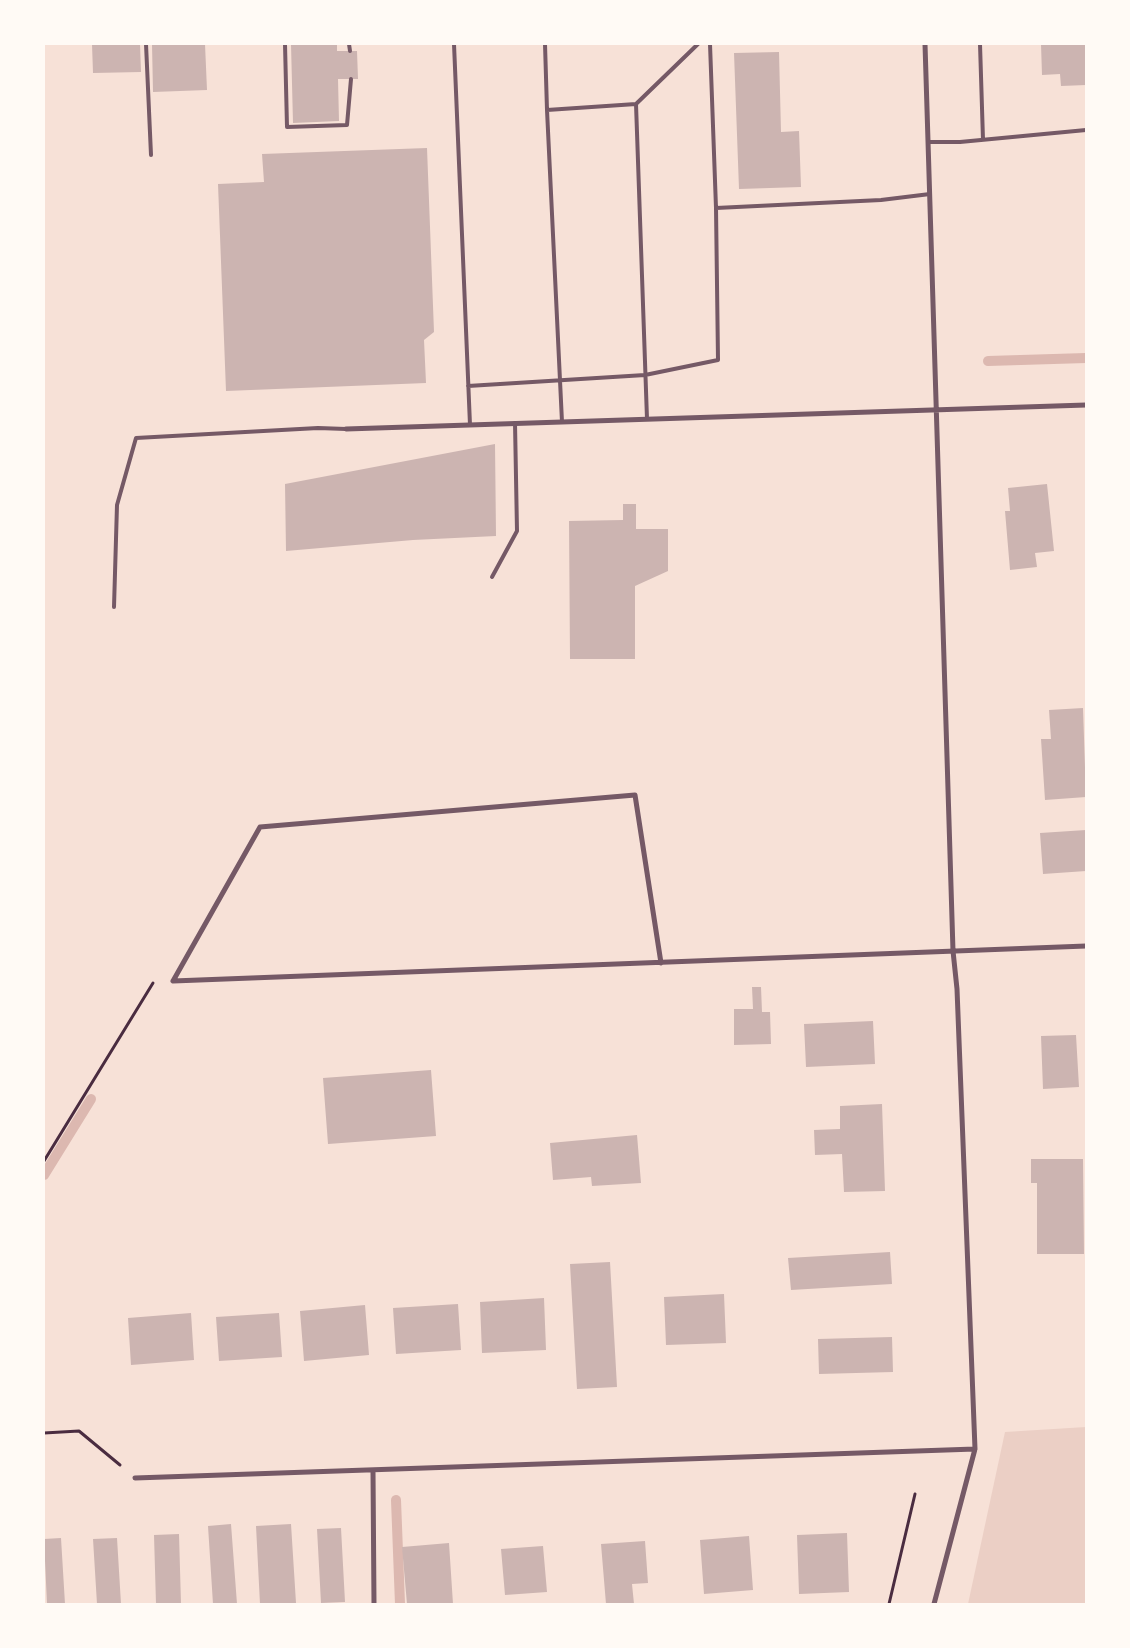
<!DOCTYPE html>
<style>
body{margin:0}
#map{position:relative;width:1130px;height:1648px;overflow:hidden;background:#f7e1d7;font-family:Signika,sans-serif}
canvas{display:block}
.frame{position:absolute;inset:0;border:45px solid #fffaf5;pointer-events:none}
</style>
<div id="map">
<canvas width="1130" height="1648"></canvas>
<div class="frame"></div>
</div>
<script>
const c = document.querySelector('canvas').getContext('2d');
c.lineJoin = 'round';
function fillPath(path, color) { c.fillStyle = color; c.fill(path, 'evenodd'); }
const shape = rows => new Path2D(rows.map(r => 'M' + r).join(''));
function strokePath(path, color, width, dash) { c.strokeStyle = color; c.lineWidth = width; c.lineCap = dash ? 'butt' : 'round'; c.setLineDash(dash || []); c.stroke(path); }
fillPath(shape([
 [1086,1427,1086,1604,968,1604,1005,1432]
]), '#ebcfc5');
strokePath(shape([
 [988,361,1086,358],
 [44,1175,91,1099],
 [396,1500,400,1604]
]), '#dcb8b0', 10);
fillPath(shape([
 [92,44,140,44,141,72,93,73],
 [152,44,205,44,207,90,153,92],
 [291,44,337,44,337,51,357,51,358,79,338,79,339,121,293,123],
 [1041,44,1086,44,1086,85,1061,86,1060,74,1042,75],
 [779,52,781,132,799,131,801,187,739,189,734,53],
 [427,148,434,332,424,340,426,383,226,391,218,184,264,182,262,154],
 [495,444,496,536,413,540,286,551,285,484],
 [1047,484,1054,551,1035,553,1037,567,1010,570,1005,511,1010,511,1008,488],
 [623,504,636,504,636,529,668,529,668,571,635,586,635,659,570,659,569,521,623,520],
 [1083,708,1086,797,1045,800,1041,739,1051,739,1049,710],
 [1086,830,1086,871,1043,874,1040,833],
 [752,987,761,987,762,1012,770,1012,771,1044,734,1045,734,1009,753,1009],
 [873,1021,875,1064,806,1067,804,1024],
 [1076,1035,1079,1087,1043,1089,1041,1036],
 [431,1070,436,1136,328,1144,323,1078],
 [882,1104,885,1191,844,1192,842,1154,815,1155,814,1130,840,1129,840,1106],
 [637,1135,641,1183,592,1186,591,1177,553,1180,550,1143],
 [1031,1159,1083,1159,1084,1254,1037,1254,1037,1183,1031,1183],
 [890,1252,892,1284,791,1290,788,1258],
 [610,1262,617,1387,577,1389,570,1264],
 [724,1294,726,1343,666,1345,664,1297],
 [544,1298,546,1350,482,1353,480,1302],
 [458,1304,461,1350,396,1354,393,1308],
 [365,1305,369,1355,304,1361,300,1311],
 [191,1313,194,1360,131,1365,128,1318],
 [279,1313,282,1357,219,1361,216,1317],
 [892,1337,893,1372,819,1374,818,1339],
 [231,1524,237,1604,213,1604,208,1526],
 [291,1524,296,1603,260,1604,256,1526],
 [341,1528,345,1602,321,1603,317,1529],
 [847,1533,849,1592,799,1594,797,1535],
 [179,1534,181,1604,156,1604,154,1535],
 [749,1536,753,1590,704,1594,700,1540],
 [61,1538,65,1604,47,1604,44,1539],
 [117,1538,121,1604,97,1604,93,1539],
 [645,1541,648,1583,632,1584,634,1604,606,1604,601,1544],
 [449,1543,453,1604,407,1604,402,1547],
 [543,1546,547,1592,505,1595,501,1549]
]), '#ccb4b1');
strokePath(shape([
 [44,1161,153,983],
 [44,1433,79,1431,120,1465],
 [889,1604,915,1494]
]), '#4a2c40', 3);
strokePath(shape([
 [146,44,151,155],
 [285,44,287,127,347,125,351,79],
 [349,44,350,51],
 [454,44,470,425],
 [545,44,547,110,636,104,698,44],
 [710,44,716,208,881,200,930,194],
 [980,44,983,140],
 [636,104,647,419],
 [547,110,562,422],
 [928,142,960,142,1086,130],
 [468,386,645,375,718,360,716,208],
 [492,577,517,531,515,423],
 [114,607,117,505,136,438,318,428,346,429]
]), '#755966', 4);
strokePath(shape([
 [925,44,953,951,957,989,975,1449,934,1604],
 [346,429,1086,405],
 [173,981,1086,946],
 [173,981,260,827,635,795,661,963],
 [373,1471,374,1604],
 [135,1478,975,1449]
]), '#755966', 5);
</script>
